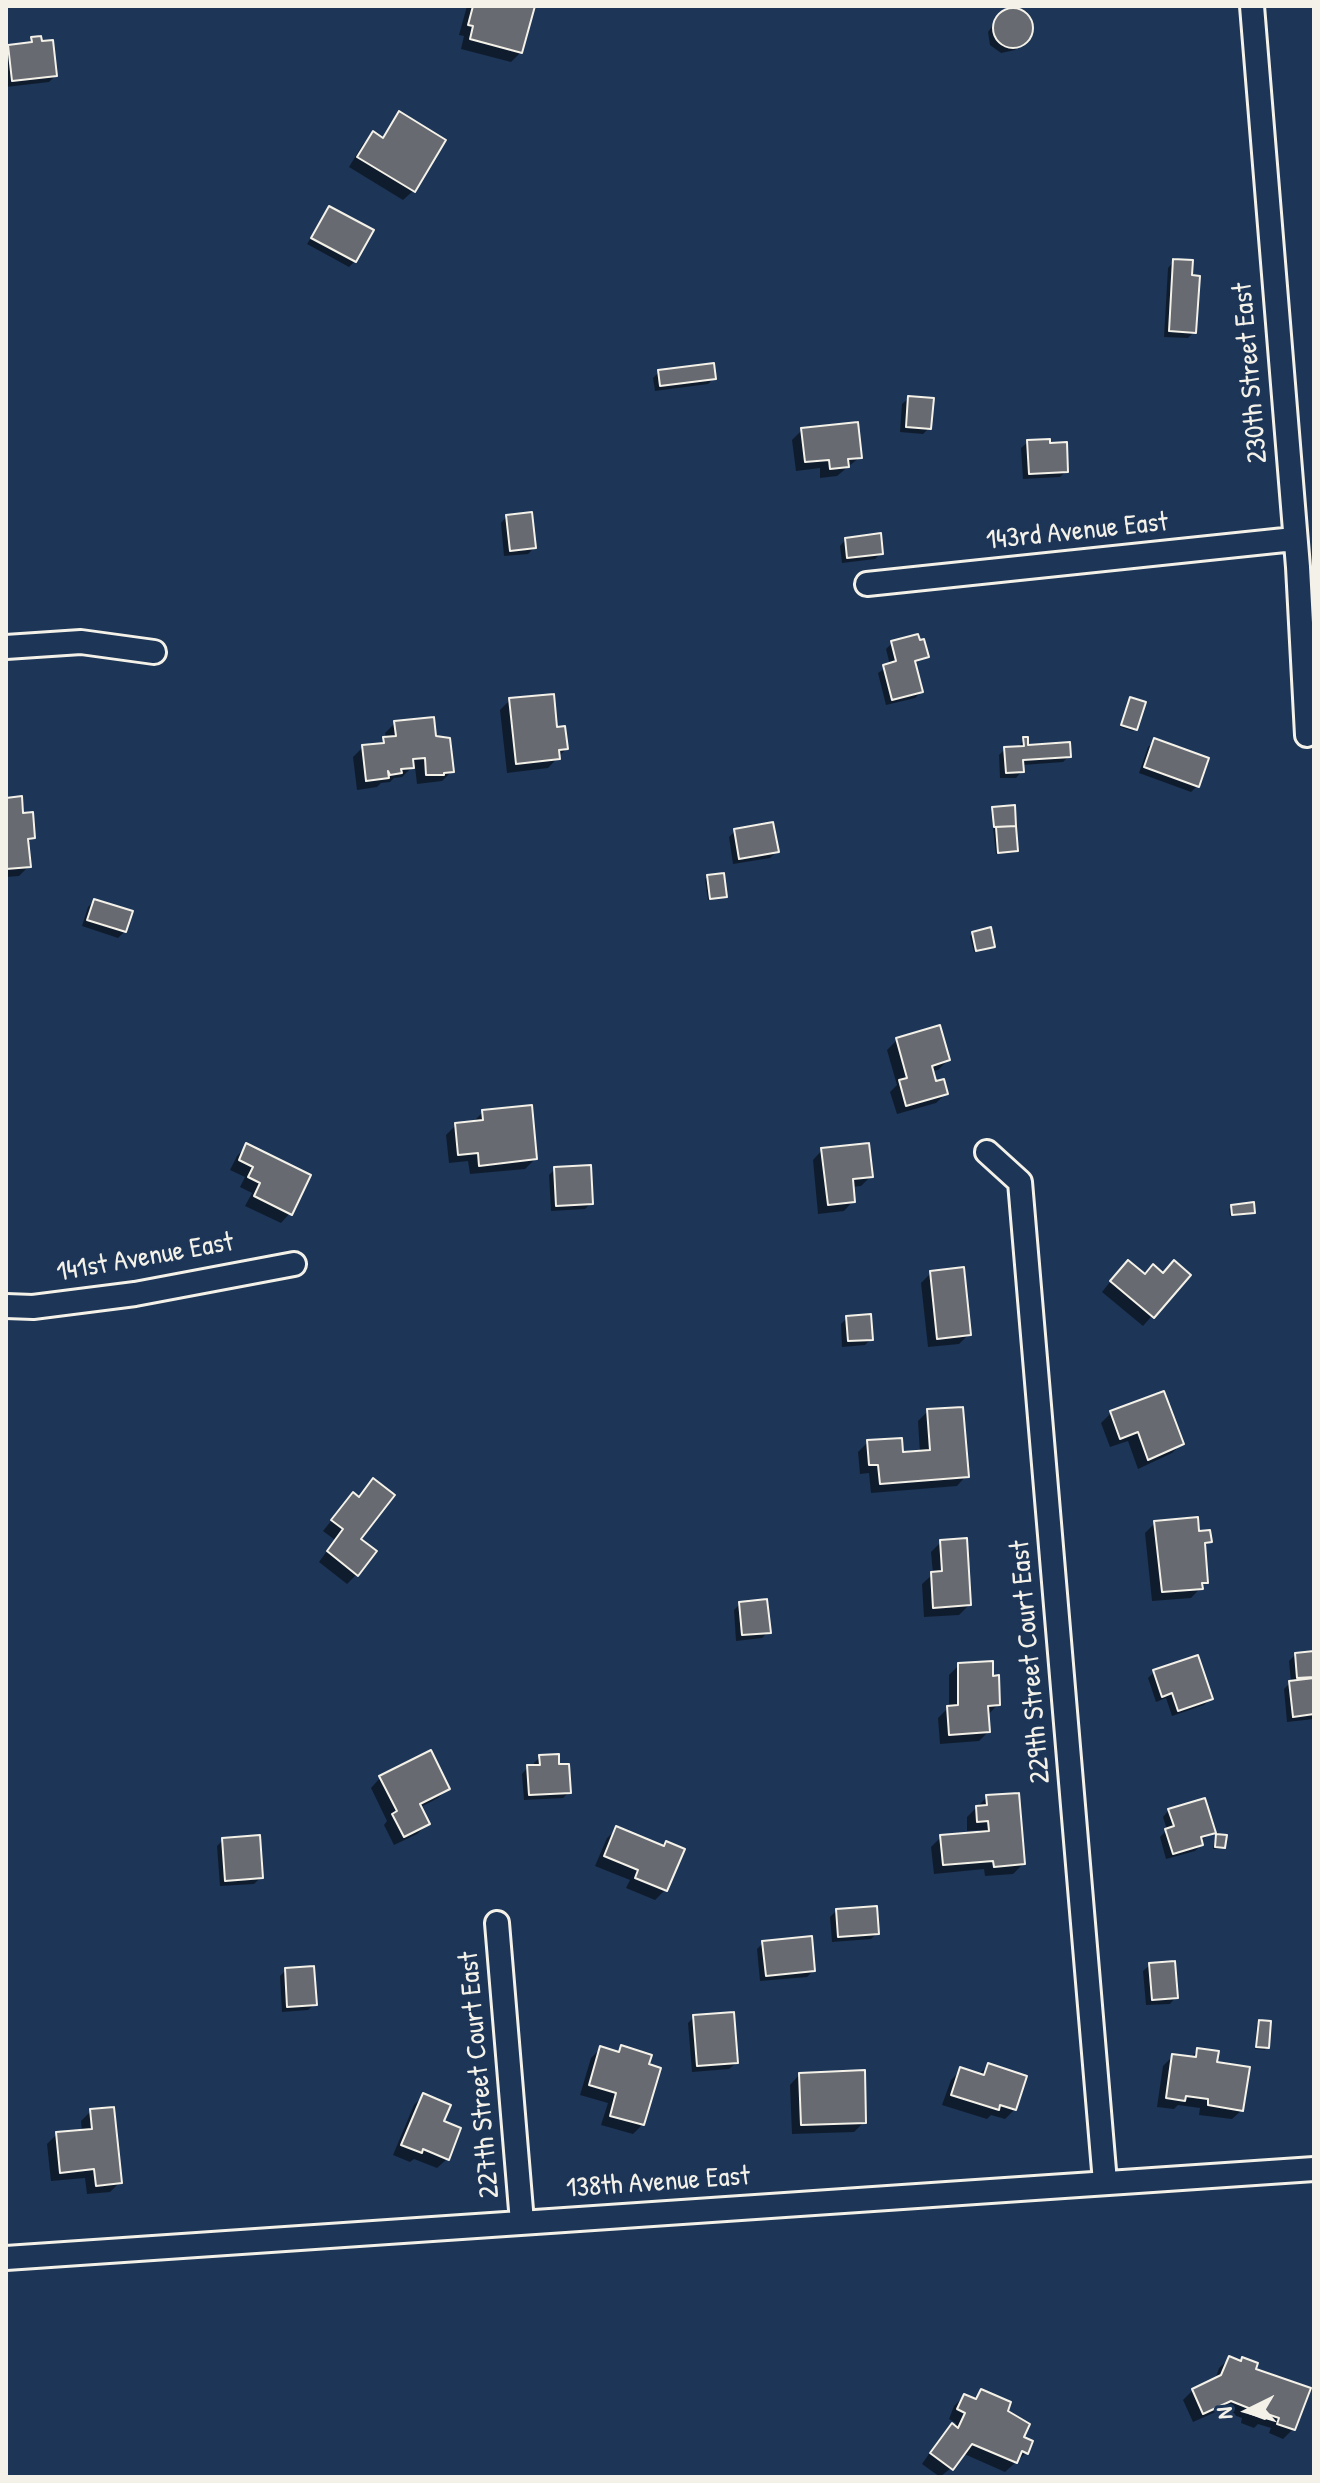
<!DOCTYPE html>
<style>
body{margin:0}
#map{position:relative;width:1320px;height:2483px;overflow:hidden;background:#1d3557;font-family:"Patrick Hand",sans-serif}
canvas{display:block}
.frame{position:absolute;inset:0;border:8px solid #f4f1e8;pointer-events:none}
.north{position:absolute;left:1208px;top:2371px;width:80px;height:80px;-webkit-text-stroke:6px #1d3557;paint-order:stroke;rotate:265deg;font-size:22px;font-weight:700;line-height:32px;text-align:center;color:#f4f1e8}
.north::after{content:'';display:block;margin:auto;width:28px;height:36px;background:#f4f1e8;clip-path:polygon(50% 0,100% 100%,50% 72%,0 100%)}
</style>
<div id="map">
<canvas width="1320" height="2483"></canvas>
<div class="frame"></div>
<div class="north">N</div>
</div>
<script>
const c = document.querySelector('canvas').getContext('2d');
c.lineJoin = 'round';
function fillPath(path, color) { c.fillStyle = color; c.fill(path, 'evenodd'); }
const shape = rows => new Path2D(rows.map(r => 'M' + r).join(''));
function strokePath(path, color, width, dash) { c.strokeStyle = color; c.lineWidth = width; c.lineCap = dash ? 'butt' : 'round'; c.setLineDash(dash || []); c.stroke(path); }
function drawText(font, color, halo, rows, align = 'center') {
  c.font = font + ' "Patrick Hand",sans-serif'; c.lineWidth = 7; c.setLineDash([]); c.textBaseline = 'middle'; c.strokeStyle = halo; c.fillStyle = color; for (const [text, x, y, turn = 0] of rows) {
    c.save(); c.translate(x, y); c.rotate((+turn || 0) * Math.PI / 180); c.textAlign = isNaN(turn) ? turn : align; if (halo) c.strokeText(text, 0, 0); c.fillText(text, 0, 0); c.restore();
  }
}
fillPath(shape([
 [467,6,532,6,521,52,511,62,461,49,464,36,459,35],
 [1016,10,1028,18,1030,32,1015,50,1001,53,990,45,988,32,1002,13],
 [32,39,55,76,49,82,6,87,6,50,9,47,26,45],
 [400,114,413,191,403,200,349,167,363,144,373,134,381,139],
 [330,208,355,261,349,267,307,244],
 [1174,261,1194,332,1188,338,1164,337,1168,268],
 [659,372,714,378,708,384,655,391,653,378],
 [909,398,929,428,923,434,900,432,902,404],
 [802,430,860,457,837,476,820,478,820,468,796,471,792,440],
 [1028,442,1066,471,1060,477,1023,479,1021,448],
 [507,516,534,548,528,554,504,556,501,523],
 [846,539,881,553,875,559,842,563,840,546],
 [892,643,927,656,914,664,921,692,915,698,886,705,878,673,890,665,886,649],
 [1130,699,1136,729,1133,731,1120,727],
 [510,700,555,729,566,749,548,768,507,773,500,710],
 [395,723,434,737,452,771,442,781,417,784,415,767,412,767,402,777,394,778,390,782,381,783,377,787,357,790,353,757,363,747,378,745,386,739,385,733],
 [1024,739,1027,747,1069,756,1063,762,1022,765,1022,771,1016,778,1000,778,999,755,1005,749,1018,748],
 [1155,741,1197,786,1191,792,1139,773,1148,747],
 [6,800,22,815,33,837,27,844,29,866,19,876,6,877],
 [1013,807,1016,851,1014,853,996,854,991,811,993,809],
 [735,831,776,852,770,858,733,864,729,837],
 [708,877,725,896,722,898,708,900,705,879],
 [94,901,125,931,118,938,82,926,88,907],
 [973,933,993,946,974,952,970,936],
 [897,1040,948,1060,938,1070,931,1071,935,1083,946,1093,936,1103,897,1114,890,1092,897,1085,887,1050],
 [483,1112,535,1159,525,1169,470,1174,468,1161,449,1163,446,1135,456,1125,473,1122],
 [247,1146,290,1213,281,1223,245,1206,252,1193,240,1187,245,1177,230,1170,237,1156],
 [822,1150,871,1176,861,1186,852,1187,853,1201,844,1211,818,1214,813,1160],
 [555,1169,591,1203,585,1209,551,1211,549,1175],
 [1232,1206,1253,1212,1251,1214,1230,1216,1229,1209],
 [1118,1272,1144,1276,1188,1275,1143,1326,1102,1292],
 [931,1273,969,1334,959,1344,928,1347,921,1283],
 [847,1318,871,1339,865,1345,842,1347,841,1324],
 [928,1411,966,1476,957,1486,871,1493,869,1473,860,1474,858,1452,868,1442,901,1454,920,1453,918,1421],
 [1111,1413,1182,1443,1172,1453,1138,1469,1128,1441,1110,1447,1101,1423],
 [364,1491,357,1574,347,1584,319,1562,335,1540,323,1531,344,1505,358,1498],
 [1155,1523,1197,1533,1210,1541,1203,1548,1206,1582,1191,1598,1152,1601,1145,1533],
 [941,1542,969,1605,959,1615,924,1617,922,1584,933,1574,931,1552],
 [740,1604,768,1632,762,1638,736,1641,734,1610],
 [1314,1653,1314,1719,1287,1722,1284,1689,1291,1682,1289,1661,1295,1655],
 [959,1665,992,1678,998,1704,989,1714,988,1732,979,1741,940,1744,938,1718,949,1707,949,1675],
 [1154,1672,1211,1698,1204,1705,1172,1716,1166,1698,1156,1702,1148,1678],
 [540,1757,569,1792,563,1798,524,1800,522,1774,528,1767,534,1767,534,1763],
 [380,1778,448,1788,438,1798,419,1808,427,1824,417,1834,394,1845,384,1825,387,1821,371,1788],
 [987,1797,1023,1864,1013,1874,985,1876,984,1869,934,1874,931,1847,941,1837,979,1834,979,1830,967,1831,967,1817],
 [1169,1810,1214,1832,1200,1841,1201,1845,1195,1851,1166,1859,1160,1837,1167,1830,1163,1817],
 [617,1829,662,1848,665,1890,655,1900,626,1888,630,1880,595,1866,607,1838],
 [1216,1836,1224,1847,1221,1849,1213,1849],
 [223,1840,261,1877,254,1884,220,1886,217,1846],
 [836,1911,877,1933,871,1939,832,1942,830,1917],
 [763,1943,813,1971,807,1977,760,1981,757,1949],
 [1150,1965,1176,1997,1170,2004,1146,2005,1143,1971],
 [286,1970,315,2004,308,2010,282,2012,280,1976],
 [694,2017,736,2063,729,2069,692,2072,688,2023],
 [1260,2022,1267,2047,1265,2050,1255,2049,1257,2024],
 [601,2048,616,2053,621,2048,643,2124,633,2134,601,2125,608,2103,580,2095,591,2058],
 [1198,2050,1215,2064,1242,2110,1232,2119,1199,2115,1200,2108,1178,2105,1174,2109,1157,2107,1163,2066,1173,2056,1190,2058],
 [988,2066,1015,2109,1005,2119,991,2115,987,2119,942,2105,951,2080,961,2070,978,2075],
 [799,2075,864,2122,854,2132,792,2134,790,2085],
 [423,2096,441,2122,447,2159,437,2168,414,2159,410,2162,393,2155,414,2105],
 [91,2111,120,2182,110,2192,87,2194,85,2178,51,2181,47,2144,57,2134,82,2132,81,2121],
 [1229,2359,1293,2429,1283,2439,1269,2433,1271,2428,1258,2424,1254,2428,1241,2423,1242,2418,1220,2410,1193,2422,1183,2400,1193,2390,1215,2380,1219,2368],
 [981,2391,1005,2412,1022,2438,1026,2453,1005,2472,962,2453,951,2468,940,2477,922,2464,942,2435,952,2426,954,2427,956,2423,949,2419,954,2406,964,2396,972,2400]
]), '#0007');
const building = shape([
 [473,6,535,6,522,53,470,39,473,26,468,25,473,6],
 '993 28a20 20 0 1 1 40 0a20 20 0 1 1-40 0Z',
 [41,36,42,41,53,40,57,76,12,81,8,45,32,42,31,37,41,36],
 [399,111,446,140,415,192,357,157,373,131,383,138,399,111],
 [329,206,374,230,356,262,311,238,329,206],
 [1173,259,1193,260,1192,275,1200,276,1196,333,1169,331,1173,259],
 [714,363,716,379,660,386,658,370,714,363],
 [908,396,934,398,931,429,906,427,908,396],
 [858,422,862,458,848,459,849,467,830,469,829,460,805,462,801,428,858,422],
 [1050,439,1050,443,1067,442,1068,472,1029,474,1027,440,1050,439],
 [532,512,536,548,510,551,506,515,532,512],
 [881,533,883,554,847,558,845,538,881,533],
 [918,634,920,640,924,639,929,657,915,661,923,692,892,700,883,665,896,661,891,641,918,634],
 [554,694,557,727,565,726,568,749,559,750,560,759,516,764,509,698,554,694],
 [1130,697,1146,702,1137,730,1121,725,1130,697],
 [434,717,436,736,450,738,454,772,444,773,444,775,426,775,425,758,413,759,414,768,401,769,402,773,390,775,388,771,389,778,366,781,362,745,384,743,383,737,396,736,394,721,434,717],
 [1023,737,1028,737,1028,745,1070,742,1071,757,1023,760,1024,772,1006,773,1004,747,1024,746,1023,737],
 [1154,738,1209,758,1199,787,1144,767,1154,738],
 [22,796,23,813,33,812,35,838,28,839,31,867,6,869,6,798,22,796],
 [1015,805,1016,826,994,827,992,807,1015,805],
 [773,822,779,852,739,859,734,829,773,822],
 [1016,826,1018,851,998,853,996,827,1016,826],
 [724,873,727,897,710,899,707,875,724,873],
 [94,899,133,911,126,932,87,920,94,899],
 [991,927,995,947,976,951,972,932,991,927],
 [940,1025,950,1060,932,1066,936,1081,944,1079,948,1094,906,1106,899,1080,907,1078,896,1038,940,1025],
 [532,1105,537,1159,479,1166,478,1153,458,1155,455,1123,483,1120,482,1110,532,1105],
 [246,1143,311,1175,292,1215,254,1196,260,1183,248,1177,253,1167,239,1160,246,1143],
 [869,1143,873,1177,853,1179,855,1202,828,1205,821,1148,869,1143],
 [591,1165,593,1204,556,1206,554,1167,591,1165],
 [1254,1202,1255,1213,1232,1215,1231,1205,1254,1202],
 [1128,1260,1145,1274,1153,1264,1163,1273,1174,1260,1191,1275,1154,1318,1110,1281,1128,1260],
 [964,1267,971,1335,937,1339,930,1271,964,1267],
 [871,1314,873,1340,848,1341,846,1316,871,1314],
 [1164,1391,1184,1444,1148,1460,1138,1432,1120,1439,1110,1411,1164,1391],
 [963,1407,969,1477,880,1484,878,1465,869,1465,867,1440,902,1438,903,1452,930,1450,927,1409,963,1407],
 [373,1478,395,1495,361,1539,377,1551,358,1576,327,1551,343,1529,331,1520,353,1492,359,1497,373,1478],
 [1198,1517,1199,1531,1210,1530,1212,1542,1205,1543,1208,1583,1202,1583,1203,1589,1162,1592,1154,1521,1198,1517],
 [967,1538,971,1605,933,1608,931,1572,942,1571,940,1540,967,1538],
 [767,1599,771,1633,742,1635,739,1602,767,1599],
 [1314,1651,1314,1677,1297,1678,1295,1653,1314,1651],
 [1198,1655,1213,1699,1178,1711,1172,1693,1162,1697,1153,1670,1198,1655],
 [993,1661,993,1676,999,1675,1000,1705,988,1706,990,1732,949,1735,947,1706,958,1705,958,1663,993,1661],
 [1314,1678,1314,1714,1293,1717,1289,1681,1314,1678],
 [431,1750,450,1789,420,1804,430,1824,404,1837,392,1814,397,1811,379,1776,431,1750],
 [559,1754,559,1764,569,1764,571,1793,529,1795,527,1765,540,1765,539,1755,559,1754],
 [1019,1793,1025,1864,994,1867,993,1861,943,1865,940,1835,989,1831,988,1821,977,1822,976,1806,987,1805,986,1795,1019,1793],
 [1205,1798,1216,1833,1201,1837,1203,1845,1173,1854,1165,1829,1174,1826,1168,1809,1205,1798],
 [616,1826,664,1846,666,1841,685,1849,667,1891,635,1878,638,1870,604,1856,616,1826],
 [1216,1834,1227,1835,1225,1848,1215,1847,1216,1834],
 [260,1835,263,1878,225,1881,222,1838,260,1835],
 [877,1906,879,1934,838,1937,836,1909,877,1906],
 [812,1936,815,1971,766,1976,762,1941,812,1936],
 [1175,1961,1178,1998,1152,2000,1149,1963,1175,1961],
 [314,1966,317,2005,287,2007,285,1968,314,1966],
 [734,2012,738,2063,697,2066,693,2015,734,2012],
 [1259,2020,1271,2021,1269,2048,1256,2047,1259,2020],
 [621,2045,652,2055,649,2064,661,2068,644,2125,610,2116,616,2093,589,2085,600,2046,619,2052,621,2045],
 [1197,2048,1219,2051,1217,2062,1250,2067,1243,2111,1208,2105,1208,2099,1186,2096,1185,2101,1166,2098,1172,2054,1196,2057,1197,2048],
 [988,2063,1027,2076,1016,2110,1000,2105,999,2110,951,2095,960,2067,984,2075,988,2063],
 [865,2070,866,2123,801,2125,799,2073,865,2070],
 [423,2093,451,2105,444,2121,461,2128,449,2160,423,2149,422,2153,401,2145,423,2093],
 [114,2107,122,2183,96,2186,94,2169,60,2173,56,2132,92,2129,90,2109,114,2107],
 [1229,2356,1241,2361,1242,2357,1258,2363,1256,2369,1311,2388,1295,2430,1277,2424,1279,2418,1267,2414,1265,2419,1249,2413,1251,2409,1231,2401,1203,2414,1192,2389,1221,2375,1229,2356],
 [981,2389,1011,2402,1008,2411,1030,2424,1024,2437,1033,2441,1028,2454,1022,2451,1017,2463,972,2444,953,2470,930,2453,952,2423,958,2428,965,2413,957,2409,964,2394,976,2399,981,2389]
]);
fillPath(building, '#676a71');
strokePath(building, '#f4f1e8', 2);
const minor = shape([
 [1252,6,1298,567,1307,735],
 [867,584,1294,539],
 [6,647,81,642,154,652],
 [987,1152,1020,1182,1105,2182],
 [6,1306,33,1307,135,1294,294,1264],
 [497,1923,522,2222],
 [6,2258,1314,2169]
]);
strokePath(minor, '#f4f1e8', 28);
strokePath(minor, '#1d3557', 22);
drawText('28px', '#f4f1e8', '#1d3557', [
 ["230th Street East",1251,373,-95],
 ["143rd Avenue East",1077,532,-6],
 ["141st Avenue East",145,1258,-10],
 ["229th Street Court East",1031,1662,-95],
 ["227th Street Court East",480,2075,-95],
 ["138th Avenue East",658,2183,-4]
]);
</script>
